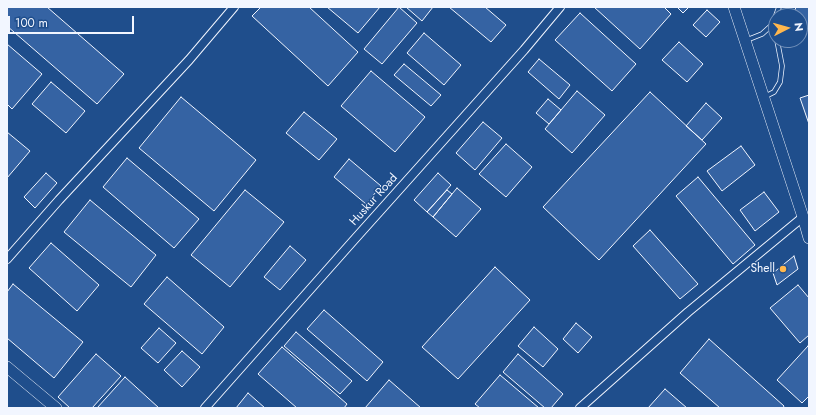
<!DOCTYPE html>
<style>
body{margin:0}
#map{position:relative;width:816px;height:415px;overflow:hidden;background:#1f4e8c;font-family:Jost,sans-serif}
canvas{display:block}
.frame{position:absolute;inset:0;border:8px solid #f2f6ff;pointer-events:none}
.north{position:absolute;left:768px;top:8px;width:40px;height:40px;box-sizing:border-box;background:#1f4e8c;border:1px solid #7391ba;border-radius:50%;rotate:84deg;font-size:11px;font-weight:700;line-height:16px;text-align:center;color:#f2f6ff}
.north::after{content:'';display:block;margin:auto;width:14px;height:18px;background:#ffb74d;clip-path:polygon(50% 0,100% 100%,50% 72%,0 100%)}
.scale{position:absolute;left:8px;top:16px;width:126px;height:18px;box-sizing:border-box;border:2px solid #f2f6ff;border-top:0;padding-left:5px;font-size:12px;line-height:14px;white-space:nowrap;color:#f2f6ff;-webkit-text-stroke:3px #1f4e8c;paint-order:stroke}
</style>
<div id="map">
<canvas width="816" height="415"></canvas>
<div class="frame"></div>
<div class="north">N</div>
<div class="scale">100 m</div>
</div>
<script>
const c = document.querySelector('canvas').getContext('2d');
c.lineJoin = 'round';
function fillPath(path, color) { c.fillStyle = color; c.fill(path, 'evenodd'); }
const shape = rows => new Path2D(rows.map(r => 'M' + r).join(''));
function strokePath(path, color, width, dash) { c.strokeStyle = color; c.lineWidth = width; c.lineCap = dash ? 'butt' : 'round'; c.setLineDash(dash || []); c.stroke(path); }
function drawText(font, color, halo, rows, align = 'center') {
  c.font = font + ' Jost,sans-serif'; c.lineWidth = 3; c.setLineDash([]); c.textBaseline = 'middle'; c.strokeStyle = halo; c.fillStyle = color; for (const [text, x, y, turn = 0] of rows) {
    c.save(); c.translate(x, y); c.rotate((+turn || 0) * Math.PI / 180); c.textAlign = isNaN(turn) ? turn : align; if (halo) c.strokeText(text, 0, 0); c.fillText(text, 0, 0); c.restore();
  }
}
const building = shape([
 [7,7,47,7,124,74,97,104,7,26,7,7],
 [261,7,309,7,358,52,328,86,252,16,261,7],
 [327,7,380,7,358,33,327,7],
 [399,7,417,23,382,64,364,49,399,7],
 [406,7,433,7,422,21,406,7],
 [449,7,485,7,506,25,491,42,449,7],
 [594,7,664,7,671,14,640,49,594,7],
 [677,7,689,7,683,13,677,7],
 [796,7,809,7,809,29,800,25,800,16,793,16,796,7],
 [707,10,720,22,706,37,693,25,707,10],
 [580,13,636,64,612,91,555,40,580,13],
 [424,33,461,65,444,85,407,53,424,33],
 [679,42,703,64,687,82,662,60,679,42],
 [7,44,42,74,12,109,7,104,7,44],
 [539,59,570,85,559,99,528,72,539,59],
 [404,64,441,95,431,106,394,75,404,64],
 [371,71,425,117,395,152,341,106,371,71],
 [51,82,85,111,66,133,32,104,51,82],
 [577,91,605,115,572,153,545,129,577,91],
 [650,92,706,144,599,260,543,207,650,92],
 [809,95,809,124,800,98,809,95],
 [181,97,256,160,214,211,139,148,181,97],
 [548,99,561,110,549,124,536,113,548,99],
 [706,103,722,118,702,140,686,126,706,103],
 [304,112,337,139,319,160,286,133,304,112],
 [483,122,502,138,475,170,456,153,483,122],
 [7,132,30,151,7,178,7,132],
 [506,144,532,167,506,197,479,174,506,144],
 [741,146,755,165,722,191,707,171,741,146],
 [127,158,199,219,174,248,103,187,127,158],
 [349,159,381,186,366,204,334,177,349,159],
 [46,173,57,183,35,208,24,197,46,173],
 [438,173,451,185,427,212,414,200,438,173],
 [698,177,755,245,733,264,676,196,698,177],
 [457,188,481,209,456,237,433,217,457,188],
 [245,190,284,222,230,287,191,255,245,190],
 [447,190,452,194,433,217,427,212,447,190],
 [764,192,779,212,755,231,740,210,764,192],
 [90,200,156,255,131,287,64,232,90,200],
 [650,230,698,284,680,299,633,246,650,230],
 [51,243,99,285,77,311,29,268,51,243],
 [290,246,306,260,280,290,264,277,290,246],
 [794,256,798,269,777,285,773,273,794,256],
 [495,267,530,300,458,379,422,347,495,267],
 [167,277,224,327,202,354,144,304,167,277],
 [13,284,83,342,54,378,7,338,7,292,13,284],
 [798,285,809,298,809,335,800,343,770,308,798,285],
 [324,310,383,362,367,381,307,329,324,310],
 [576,323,592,337,578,353,563,339,576,323],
 [534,327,558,349,543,367,518,346,534,327],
 [159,328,176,343,158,363,141,348,159,328],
 [296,332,352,381,340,394,284,346,296,332],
 [709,339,784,406,783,408,720,408,680,373,709,339],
 [808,346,809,348,809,396,802,403,777,380,808,346],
 [282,347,347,404,344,408,297,408,258,374,282,347],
 [182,351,200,367,182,387,164,370,182,351],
 [96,354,121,376,92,408,70,408,58,397,96,354],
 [518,354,563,394,551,408,545,408,503,372,518,354],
 [500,375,539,408,480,408,475,404,500,375],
 [125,377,159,408,97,408,125,377],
 [389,380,421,408,365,408,389,380],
 [665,389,687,408,648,408,665,389],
 [248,393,265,408,236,408,248,393]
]);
fillPath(building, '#3563a3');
strokePath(building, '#f2f6ff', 1);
const lane = shape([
 [773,24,776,36],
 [747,40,762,34,773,24,779,7],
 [764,97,774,92,780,82,782,66,777,40]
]);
const street = shape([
 [7,259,59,200,189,60,234,7],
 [205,408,353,241,524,50,560,7],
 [580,408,688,312,803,217]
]);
const secondary = shape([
 [734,7,803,217,809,238],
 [7,367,56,408]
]);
strokePath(lane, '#f2f6ff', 5.5);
strokePath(street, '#f2f6ff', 10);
strokePath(secondary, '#f2f6ff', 12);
strokePath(lane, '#1f4e8c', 4);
strokePath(street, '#1f4e8c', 8);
strokePath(secondary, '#1f4e8c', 11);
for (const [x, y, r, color] of [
 [783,269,4,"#ffb74d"]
]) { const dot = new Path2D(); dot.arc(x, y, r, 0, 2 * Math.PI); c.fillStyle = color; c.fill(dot); strokePath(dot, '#1f4e8c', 1.5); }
drawText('12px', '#f2f6ff', '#1f4e8c', [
 ["Huskur Road",374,200,-48]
]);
drawText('12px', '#f2f6ff', '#1f4e8c', [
 ["Shell",775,269]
], 'right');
</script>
